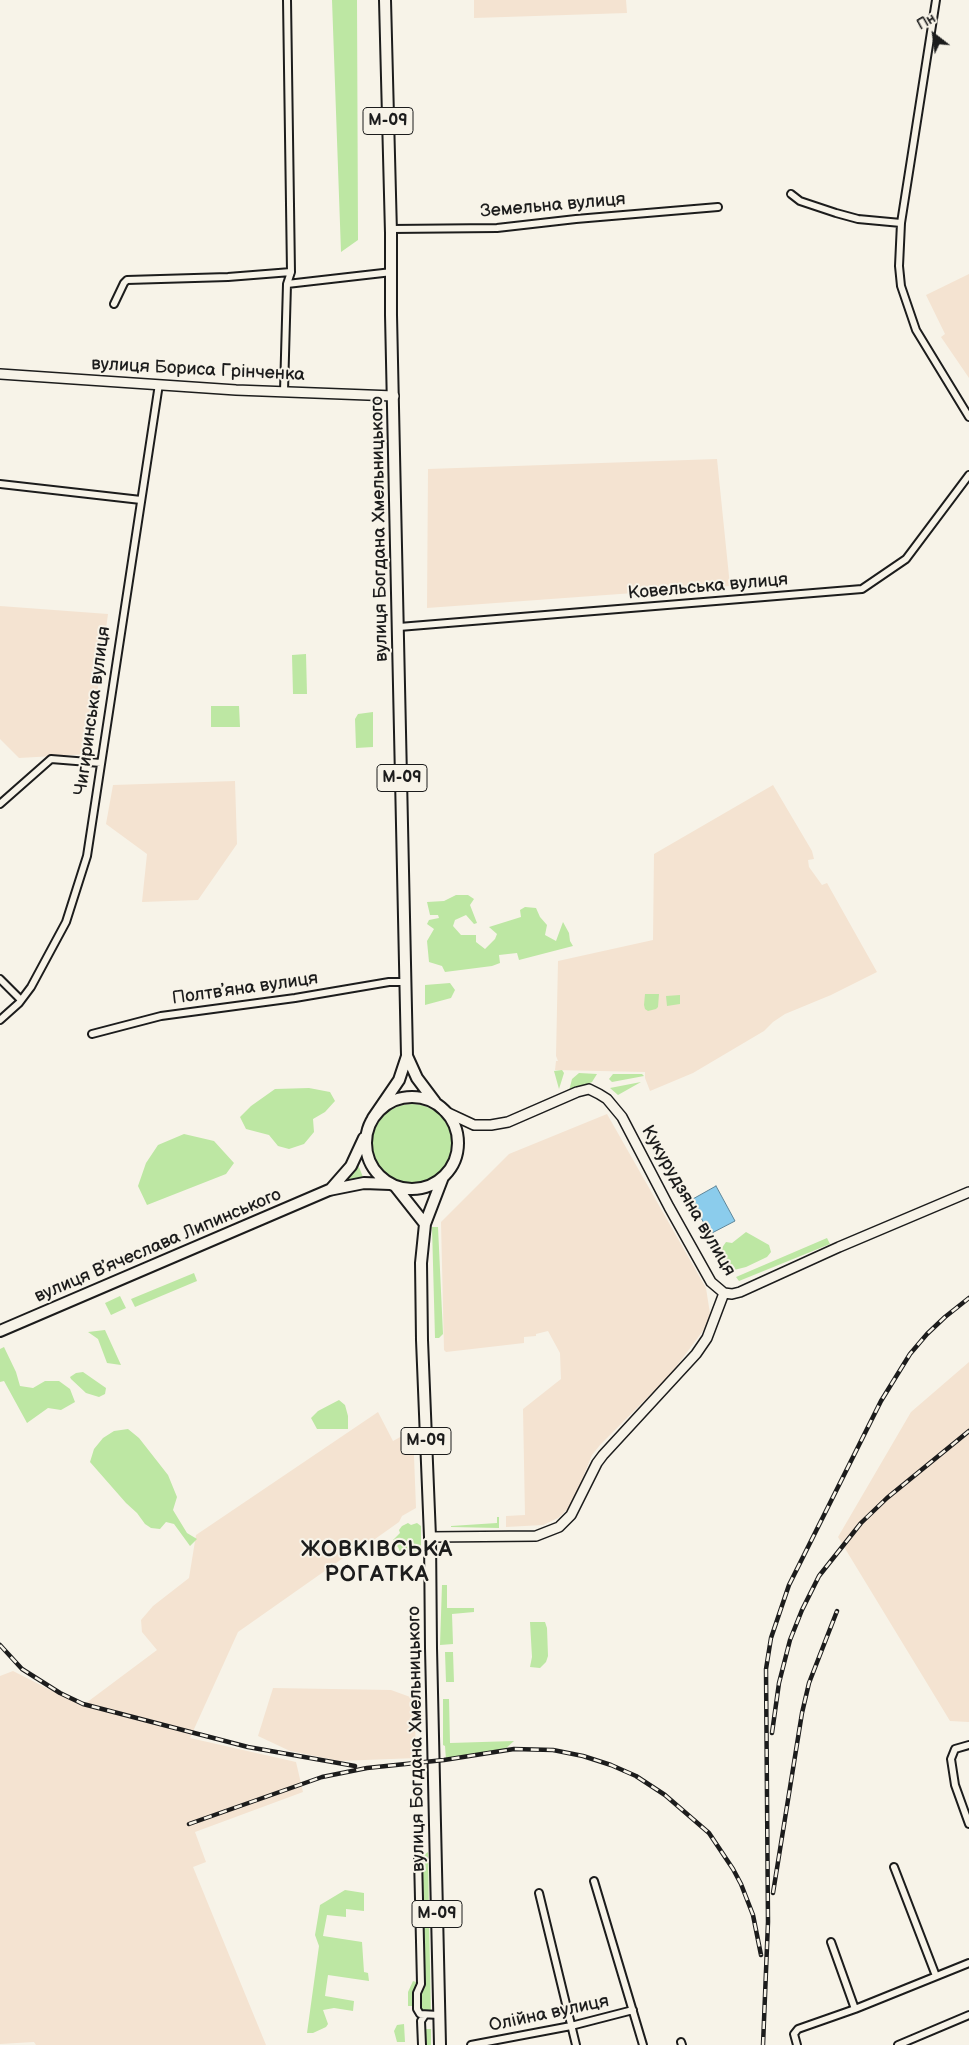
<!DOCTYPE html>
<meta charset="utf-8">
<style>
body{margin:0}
#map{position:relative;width:969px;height:2045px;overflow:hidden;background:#f7f3e8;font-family:"Balsamiq Sans",sans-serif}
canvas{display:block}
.north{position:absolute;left:909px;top:10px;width:50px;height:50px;-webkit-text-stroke:4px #f7f3e8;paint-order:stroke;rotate:330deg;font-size:14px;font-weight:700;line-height:20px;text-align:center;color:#1c1c1c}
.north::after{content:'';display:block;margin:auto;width:18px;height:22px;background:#1c1c1c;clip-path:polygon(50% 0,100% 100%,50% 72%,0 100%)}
</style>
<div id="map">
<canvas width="969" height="2045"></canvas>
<div class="north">Пн</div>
</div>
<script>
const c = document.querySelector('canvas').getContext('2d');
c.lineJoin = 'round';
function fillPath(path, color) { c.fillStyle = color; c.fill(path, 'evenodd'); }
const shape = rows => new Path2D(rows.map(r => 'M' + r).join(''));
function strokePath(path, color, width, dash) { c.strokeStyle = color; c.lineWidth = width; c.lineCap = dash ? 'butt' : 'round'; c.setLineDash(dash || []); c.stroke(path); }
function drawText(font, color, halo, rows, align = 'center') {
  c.font = font + ' "Balsamiq Sans",sans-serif'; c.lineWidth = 4; c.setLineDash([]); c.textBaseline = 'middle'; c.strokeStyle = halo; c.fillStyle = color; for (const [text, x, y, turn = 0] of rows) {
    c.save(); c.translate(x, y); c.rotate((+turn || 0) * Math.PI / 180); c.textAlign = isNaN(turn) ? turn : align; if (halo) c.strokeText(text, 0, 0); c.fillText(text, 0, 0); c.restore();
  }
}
fillPath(shape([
 [474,0,626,0,627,13,474,18],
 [969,274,969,378,941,337,945,334,926,295],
 [717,459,730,586,427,608,428,469],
 [0,606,108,614,89,754,19,758,0,739],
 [235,781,237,844,198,900,142,902,147,854,106,824,113,785],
 [773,785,812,851,814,859,808,860,809,867,822,885,827,883,877,972,831,995,785,1014,773,1022,764,1031,693,1073,650,1091,645,1078,645,1072,555,1070,556,1061,558,1061,556,1056,558,961,653,940,654,854],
 [607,1114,706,1288,711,1320,670,1375,600,1445,592,1455,572,1505,558,1518,543,1525,506,1527,506,1516,525,1515,523,1409,561,1379,560,1353,548,1331,536,1334,536,1336,524,1337,524,1343,446,1352,444,1350,441,1222,509,1154],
 [969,1362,969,1722,950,1721,838,1537,911,1412],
 [378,1412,393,1441,413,1430,416,1508,402,1516,399,1522,368,1544,366,1542,238,1632,190,1738,296,1762,303,1792,195,1832,206,1862,193,1867,266,2045,36,2045,34,2042,0,2044,0,1676,13,1671,82,1706,157,1650,142,1632,141,1620,153,1606,189,1578,196,1535],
 [273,1688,391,1690,413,1698,417,1758,339,1761,290,1751,258,1736]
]), '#f4e3d1');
fillPath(shape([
 [332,0,357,0,358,240,341,252],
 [306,654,307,694,293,694,292,655],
 [211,706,239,706,240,727,211,727],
 [373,712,373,747,356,748,355,719,358,714],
 [456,895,468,895,474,899,470,905,477,923,474,924,466,915,455,920,453,926,461,935,476,935,476,942,485,949,495,939,497,934,489,927,521,917,520,910,525,907,536,908,540,917,547,925,545,935,556,941,563,922,569,933,570,941,573,946,519,960,517,953,499,955,500,963,492,966,445,972,442,966,429,962,427,941,434,929,427,924,429,920,439,918,438,915,430,915,427,902,444,901],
 [450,983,455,990,451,998,425,1005,425,985],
 [645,994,659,994,658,1007,656,1009,648,1011,645,1009,644,1005],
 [680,995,680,1004,667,1006,666,996],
 [562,1070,564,1073,559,1089,554,1071],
 [579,1073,597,1074,592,1082,569,1091,572,1079],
 [613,1074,642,1074,644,1076,612,1082,609,1079],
 [641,1082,618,1095,610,1088],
 [309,1088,330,1092,335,1101,325,1112,313,1119,314,1132,304,1144,289,1149,278,1146,269,1135,246,1129,240,1117,251,1106,275,1089],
 '372 1144a40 40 0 1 1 80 0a40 40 0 1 1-80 0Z',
 [184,1134,214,1141,234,1163,226,1174,147,1205,138,1186,146,1163,158,1145],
 [357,1162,363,1177,343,1182],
 [432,1227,438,1227,443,1334,439,1338,435,1338],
 [746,1232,769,1245,771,1252,767,1257,746,1267,734,1270,721,1266,717,1255,726,1242,732,1243],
 [827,1238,830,1244,739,1281,736,1277],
 [194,1273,197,1281,135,1307,131,1299],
 [120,1296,126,1308,111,1315,105,1303],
 [105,1330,121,1365,107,1363,98,1339,88,1332],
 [4,1347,16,1372,20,1386,33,1388,45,1381,59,1381,70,1389,75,1402,61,1410,48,1408,27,1423,4,1381,0,1382,0,1349],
 [83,1372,106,1388,105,1394,99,1397,86,1393,71,1379,70,1377,76,1373],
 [339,1400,345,1405,348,1416,348,1429,317,1429,311,1418,318,1411],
 [128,1429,139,1438,168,1475,177,1497,173,1510,187,1533,197,1539,190,1546,174,1524,166,1522,160,1529,151,1528,145,1524,137,1513,126,1503,90,1462,94,1449,103,1438,114,1431],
 [497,1517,499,1517,499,1528,451,1527,451,1526,497,1523],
 [408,1523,411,1525,417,1523,421,1526,421,1551,412,1553,400,1552,398,1547,395,1544,393,1540,400,1533,399,1530,402,1526],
 [442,1585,447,1585,447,1608,474,1608,474,1612,452,1614,453,1644,440,1645],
 [530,1622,545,1622,547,1628,548,1656,546,1662,540,1668,530,1667,532,1657],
 [445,1652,453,1652,454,1682,446,1682],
 [443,1699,449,1699,450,1743,514,1741,504,1750,446,1760,445,1746,443,1745],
 [428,1852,429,1915,420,1915,418,1860],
 [345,1890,364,1893,364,1911,346,1909,346,1917,327,1915,323,1936,362,1942,364,1972,368,1973,369,1981,328,1975,325,1996,354,2001,353,2011,334,2008,323,2010,328,2024,326,2027,313,2033,307,2033,319,1946,315,1935,320,1905],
 [420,1919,429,1919,431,2015,420,2014,417,2007,421,1984],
 [413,1981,419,1983,415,2006,408,2006,408,1992],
 [404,2024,405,2042,397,2042,394,2031,397,2025],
 [424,2029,431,2029,431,2045,425,2045]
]), '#bde7a3');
const water = shape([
 [716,1186,735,1221,710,1234,691,1200,716,1186]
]);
fillPath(water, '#8bccec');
strokePath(water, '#5f8699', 1);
const street = shape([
 [936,0,901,223,899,266,901,286,916,330,969,417],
 [791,194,800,201,836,213,858,219,901,223],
 [391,229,497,228,576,219,718,207],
 [287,284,392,272],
 [114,304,124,283,127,280,228,277,291,272],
 [284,391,287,284,291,272,287,0],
 [0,484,141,500],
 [399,627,862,589,906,559,969,475],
 [0,804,51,759,101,763],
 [0,979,21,1000],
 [0,1020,19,1003,31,987,66,922,87,856,159,384],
 [92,1034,161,1016,295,998,389,982,405,982],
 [969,1745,955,1749,951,1759,955,1785,969,1824],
 [418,1857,421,1984,417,1993,417,2009,420,2014,439,2015],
 [894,1867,936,1976],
 [594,1881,643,2045],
 [539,1893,576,2045],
 [831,1942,855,2009],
 [681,2042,682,2045],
 [422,2045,421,2021,425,2015],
 [471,2045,571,2026,633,2010],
 [797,2045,794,2034,798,2029,855,2009,969,1963],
 [898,2045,969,2015]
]);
const secondary = shape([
 [0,374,236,390,394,396],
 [444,1111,474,1125,491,1125,508,1122,577,1092,589,1089,599,1094,607,1099,622,1117,669,1207,711,1282,724,1293,732,1294,740,1292,839,1247,969,1192],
 [430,1537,536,1536,559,1527,571,1515,597,1463,603,1455,696,1354,707,1338,724,1293]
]);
const primary = shape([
 [407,1056,417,1078,435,1102],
 '366 1143a46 46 0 1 1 92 0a46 46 0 1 1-92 0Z',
 [373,1118,399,1080,407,1056,391,315,391,233,385,0],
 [395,1186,425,1224],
 [330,1190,351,1166,364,1138],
 [0,1331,329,1190,364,1183,390,1184],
 [440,2045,431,1648,430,1537,422,1340,421,1263,425,1224,443,1177]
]);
strokePath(street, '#1c1c1c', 10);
strokePath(secondary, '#1c1c1c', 12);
strokePath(primary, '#1c1c1c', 14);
strokePath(street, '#f7f3e8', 6);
strokePath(secondary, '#f7f3e8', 9);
strokePath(primary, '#f7f3e8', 10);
const rail = shape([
 [0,1645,22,1669,60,1693,83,1704,248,1747,355,1766],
 [772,1733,779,1683,790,1640,802,1610,819,1576,861,1523,887,1498,969,1431],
 [189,1824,322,1777,367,1768,444,1760,514,1749,553,1750,583,1756,611,1765,636,1776,665,1795,709,1833,733,1869,741,1884,753,1915,761,1955],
 [773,1893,802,1713,809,1683,837,1611],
 [763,2045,768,1922,766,1669,771,1638,789,1585,881,1401,910,1354,927,1334,945,1317,969,1298]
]);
strokePath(rail, '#1c1c1c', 4.5);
strokePath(rail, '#f7f3e8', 2.5, [8]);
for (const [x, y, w] of [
 [388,121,50],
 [402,778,50],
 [426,1441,50],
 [437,1914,50]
]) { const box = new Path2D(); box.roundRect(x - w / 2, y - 13.5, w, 27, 4); c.fillStyle = '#f7f3e8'; c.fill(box); strokePath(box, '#1c1c1c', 1); }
drawText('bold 16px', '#1c1c1c', null, [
 ["М-09",388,121],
 ["М-09",402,778],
 ["М-09",426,1441],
 ["М-09",437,1914]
]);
drawText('18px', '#1c1c1c', '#f7f3e8', [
 ["Земельна вулиця",553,206,-5],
 ["вулиця Бориса Грінченка",198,370,3],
 ["вулиця Богдана Хмельницького",380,529,-91],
 ["Ковельська вулиця",708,587,-5],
 ["Чигиринська вулиця",93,711,-82],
 ["Полтвʼяна вулиця",245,989,-8],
 ["Кукурудзяна вулиця",688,1201,60],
 ["вулиця Вʼячеслава Липинського",158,1246,-23],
 ["вулиця Богдана Хмельницького",417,1739,-91],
 ["Олійна вулиця",549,2014,-12]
]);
c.letterSpacing = '1px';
drawText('bold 22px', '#1c1c1c', '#f7f3e8', [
 ["ЖОВКІВСЬКА",377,1550],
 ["РОГАТКА",377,1575]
]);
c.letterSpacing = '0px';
</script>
